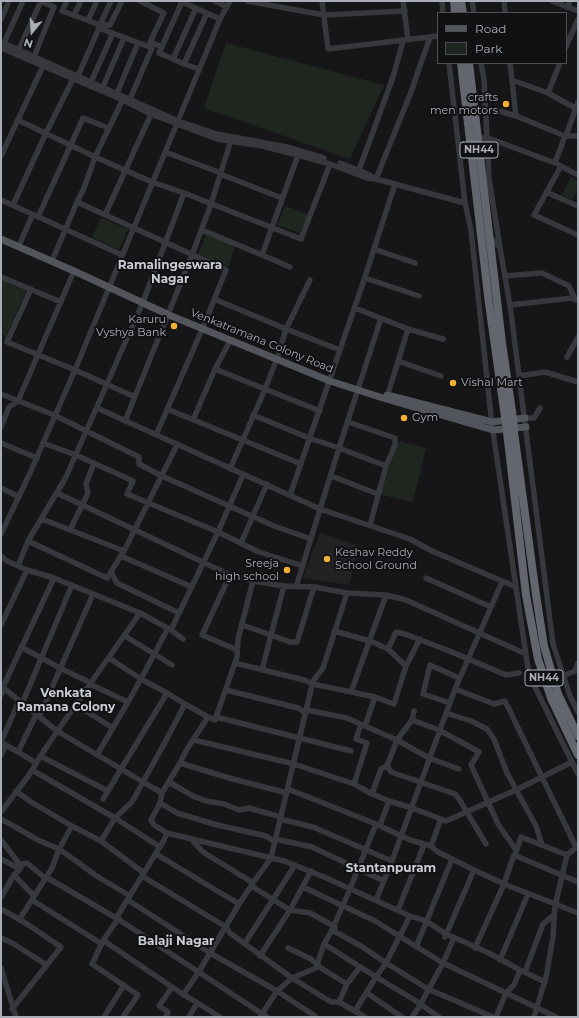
<!DOCTYPE html>
<style>
body{margin:0}
#map{position:relative;width:579px;height:1018px;overflow:hidden;background:#161618;font-family:Montserrat,sans-serif}
canvas{display:block}
.frame{position:absolute;inset:0;border:2px solid #a8adb8;pointer-events:none}
.legend{position:absolute;left:437px;top:12px;width:130px;height:52px;box-sizing:border-box;background:#111113;border:1px solid #4d4f55;margin:0;padding:5px 7px;list-style:none;font-size:12px;color:#a8adb8}
.legend li{display:flex;align-items:center;gap:8px;height:20px}
.legend b{width:20px;border:1px solid #4d4f55}
.north{position:absolute;left:12px;top:12px;width:40px;height:40px;-webkit-text-stroke:3px #111113;paint-order:stroke;rotate:198deg;font-size:11px;font-weight:700;line-height:16px;text-align:center;color:#a8adb8}
.north::after{content:'';display:block;margin:auto;width:14px;height:18px;background:#a8adb8;clip-path:polygon(50% 0,100% 100%,50% 72%,0 100%)}
</style>
<div id="map">
<canvas width="579" height="1018"></canvas>
<div class="frame"></div>
<ul class="legend">
<li><b style="height:5px;background:#53555c"></b>Road</li>
<li><b style="height:11px;background:#1e261f"></b>Park</li>
</ul>
<div class="north">N</div>
</div>
<script>
const c = document.querySelector('canvas').getContext('2d');
c.lineJoin = 'round';
function fillPath(path, color) { c.fillStyle = color; c.fill(path, 'evenodd'); }
const shape = rows => new Path2D(rows.map(r => 'M' + r).join(''));
function strokePath(path, color, width, dash) { c.strokeStyle = color; c.lineWidth = width; c.lineCap = dash ? 'butt' : 'round'; c.setLineDash(dash || []); c.stroke(path); }
function drawText(font, color, halo, rows, align = 'center') {
  c.font = font + ' Montserrat,sans-serif'; c.lineWidth = 4; c.setLineDash([]); c.textBaseline = 'middle'; c.strokeStyle = halo; c.fillStyle = color; for (const [text, x, y, turn = 0] of rows) {
    c.save(); c.translate(x, y); c.rotate((+turn || 0) * Math.PI / 180); c.textAlign = isNaN(turn) ? turn : align; if (halo) c.strokeText(text, 0, 0); c.fillText(text, 0, 0); c.restore();
  }
}
fillPath(shape([
 [320,533,359,546,349,585,303,578]
]), '#222225');
fillPath(shape([
 [226,43,384,85,350,159,204,108],
 [571,177,578,181,578,188,572,200,562,195],
 [285,206,308,214,300,233,277,225],
 [101,218,128,229,119,250,92,237],
 [206,234,235,246,228,267,198,255],
 [1,280,26,291,6,337,1,334],
 [399,441,426,448,413,502,378,494]
]), '#1e261f');
strokePath(shape([
 [67,1,62,11,100,25,111,1],
 [140,1,164,13,150,42,162,47],
 [180,1,220,19],
 [215,1,227,7],
 [247,1,324,15,405,11],
 [322,1,328,49,438,36],
 [403,1,408,40],
 [442,1,443,13],
 [472,1,474,13],
 [504,1,505,13],
 [552,1,578,11],
 [567,7,570,1],
 [74,15,81,1],
 [1,20,9,1],
 [88,20,97,1],
 [100,25,110,25,122,1],
 [1,42,178,121,217,134,287,147,324,158],
 [4,43,23,1],
 [566,47,578,19],
 [1,48,123,100,151,114,217,139,262,146,298,155,330,164,367,178,376,179,465,203],
 [19,49,41,1],
 [34,57,54,7,41,1],
 [173,59,159,53,182,2],
 [449,63,465,203,471,230,492,425,529,675,578,774],
 [481,63,484,79,489,179,500,247],
 [184,64,173,59,196,8],
 [199,69,184,64,207,13],
 [78,76,99,28,152,48,130,99],
 [512,80,548,93,575,108],
 [91,82,113,33],
 [102,89,124,38],
 [117,93,138,43],
 [548,93,560,63],
 [485,113,499,111,516,116],
 [180,116,220,19,230,1],
 [18,120,95,157,152,182,184,193,301,239,330,164],
 [565,136,578,136],
 [566,136,578,102],
 [478,138,488,138,555,163,565,136,516,116,510,63],
 [165,152,221,173],
 [1,156,44,64],
 [340,163,368,174,374,178],
 [559,165,578,175],
 [561,166,534,215,578,235],
 [359,170,393,77,403,41],
 [220,174,282,198],
 [376,179,411,92,430,37],
 [546,192,578,206],
 [1,200,122,255],
 [77,202,226,270,204,325,156,435],
 [13,205,46,133,73,79],
 [105,215,152,112],
 [38,217,83,118,108,128],
 [202,230,262,255,298,155],
 [490,237,500,248,510,305,553,644,570,696,578,712],
 [20,243,33,214],
 [374,249,415,263],
 [262,255,290,267],
 [52,261,77,202,84,188,95,157,124,97],
 [505,276,542,273,569,286,575,299],
 [1,277,61,302],
 [365,278,419,296],
 [31,289,7,342,75,370,135,397],
 [214,299,286,329,340,350],
 [510,305,572,298,576,300],
 [355,308,408,329,443,339],
 [567,357,578,337],
 [398,361,441,376],
 [215,369,320,411],
 [519,376,545,372,578,382],
 [1,394,54,415,139,457,139,464,162,476,274,526,311,539],
 [387,397,408,329],
 [97,408,320,509,410,539,432,551,516,587],
 [167,409,301,464],
 [253,415,309,438,339,448,386,466],
 [525,418,534,418,540,408],
 [193,420,215,369,230,341],
 [125,421,192,255,211,204,232,137],
 [348,422,395,438,395,445,386,466,370,525],
 [1,427,9,407,18,401,74,271],
 [1,443,37,458],
 [43,443,76,455,133,481,127,494,218,532,259,552,303,566],
 [230,469,263,394,278,356,286,329,310,280],
 [331,476,378,494],
 [1,488,19,497],
 [57,493,230,575,253,581,284,586,314,587,347,593],
 [290,495,362,286,395,184],
 [70,530,88,493,86,484,94,463],
 [1,534,30,473,75,370,178,121],
 [28,541,107,578,124,551,42,519],
 [241,543,267,484],
 [124,551,177,445],
 [1,556,7,561,27,570,54,578,140,613,171,630,183,639],
 [121,556,192,587],
 [18,566,28,541,66,477,143,302,184,193],
 [111,572,117,583,179,613],
 [230,575,202,635,237,650],
 [426,578,491,607],
 [296,587,339,448,381,318],
 [1,625,27,570],
 [242,625,271,635,284,586],
 [171,630,218,532,243,475],
 [125,636,172,665],
 [21,647,60,668,91,683],
 [388,649,396,632,405,634,447,650,506,675,519,673],
 [109,658,141,679,128,702],
 [235,663,304,680,313,684,351,692,386,595],
 [406,666,420,639],
 [262,670,271,635,290,642,297,642,314,587],
 [563,676,575,671,578,663],
 [1,686,57,731,143,782,162,793,180,763,187,749,208,717,185,704,164,744,143,782,132,802,115,818,32,770],
 [3,687,54,578],
 [455,689,494,704,505,701,576,847],
 [226,690,298,708,306,713],
 [351,692,375,697],
 [167,693,185,704],
 [1,695,4,689],
 [450,703,423,694,430,665,459,678],
 [22,704,72,585],
 [76,705,113,728],
 [307,710,347,718,365,726,375,697,394,704,406,666,388,649,370,641,334,631],
 [414,711,412,720,439,730,479,752,471,765,498,824,516,850],
 [446,713,471,721,487,729,494,739,507,773,536,826,542,845],
 [36,715,18,752,36,763],
 [39,717,93,594],
 [208,717,215,720,237,657,238,639,253,581],
 [216,717,351,751],
 [365,726,397,740,412,720],
 [194,740,294,764,354,784,367,743,356,739,361,724],
 [1,742,19,701],
 [1,742,6,745,1,755],
 [6,745,18,752],
 [97,755,128,702,90,684,140,613],
 [40,756,108,791],
 [180,763,229,778,287,793],
 [387,766,391,772,455,794,459,799,486,844],
 [169,782,193,796,206,801,224,804,239,810,249,808,281,817],
 [354,784,372,794,389,801,412,808,446,821,516,790,572,762],
 [288,789,376,824,410,840,431,846,438,852,452,859],
 [16,791,31,802,72,826],
 [162,793,160,803,177,813,217,825,266,836,275,842],
 [372,794,381,769,387,766,397,740,429,758,459,769],
 [103,799,167,693,141,679,168,628],
 [160,803,151,820,154,825,167,833,284,861,324,877,410,916,426,921,443,932],
 [1,812,29,775,45,749,90,684],
 [1,819,38,840,59,849,83,866,95,875,130,896],
 [280,819,313,827,392,861,376,900],
 [380,825,389,801],
 [191,839,203,852,253,883,239,904],
 [275,839,312,847,384,881],
 [1,840,21,866],
 [101,841,115,818,160,847],
 [431,846,441,819],
 [516,852,521,837,567,855],
 [156,854,239,904,210,953,277,991,315,1016],
 [1,859,20,869],
 [392,861,455,689,502,582],
 [311,871,290,910,310,913,334,926,335,928],
 [142,876,226,927,230,933,292,978,277,991,260,1017],
 [46,877,118,919,267,1017],
 [253,883,271,858,313,681,323,668,347,593,386,595,406,600,526,654],
 [251,886,290,910,260,956],
 [303,887,375,921,443,963,506,993,514,985,520,970],
 [34,896,14,875,20,869,22,864,27,863,45,878],
 [1,897,14,875],
 [32,900,102,944],
 [128,900,210,953,198,973,183,995],
 [1,909,27,924,61,947,12,1009],
 [398,910,424,845],
 [19,920,52,868,59,849,72,826,101,841,144,873],
 [332,930,361,946,386,963,428,989,493,1017],
 [446,934,489,953,520,970,545,982],
 [445,937,474,870,504,884,578,913],
 [1,938,12,943,47,965],
 [104,939,107,943,178,991,220,1017],
 [245,943,295,865],
 [324,944,332,930,350,889,376,824],
 [416,947,452,859,474,870],
 [288,948,311,959,321,968,347,984],
 [475,948,504,884,514,855,578,882],
 [500,960,528,894],
 [1,968,16,1017],
 [525,972,543,924,554,915],
 [367,993,402,1017],
 [339,1002,347,984,360,967],
 [355,1011,376,977,413,999,439,1017],
 [104,1017,124,985],
 [123,1017,138,995,92,964,104,939,118,919,118,915,164,840,167,833],
 [166,1017,168,1012,159,1006,172,987],
 [189,1017,197,1003],
 [365,1017,339,1002,331,1002,292,978,316,968,324,944,376,977,386,963,410,916],
 [412,1017,419,1007,443,963,454,938],
 [496,1017,506,993,556,1017],
 [534,1017,546,977,553,937,555,906,567,855,578,846]
]), '#37383d', 5.5);
strokePath(shape([
 [1,239,74,271,169,315,330,381,386,399,493,430,526,427],
 [387,395,492,422,525,418]
]), '#53555c', 7);
strokePath(shape([
 [454,1,455,13],
 [461,1,463,13],
 [461,63,489,304,505,417],
 [469,63,502,343,513,418],
 [507,432,526,595,538,659,551,698,578,755],
 [514,432,536,595,544,646,558,694,578,736]
]), '#63666e', 8);
strokePath(shape([
 [443,932,446,934]
]), '#37383d', 5.5);
strokePath(shape([
 [505,417,507,432],
 [513,418,514,432]
]), '#63666e', 8);
for (const [x, y, r, color] of [
 [506,104,4,"#f2b134"],
 [174,326,4,"#f2b134"],
 [453,383,4,"#f2b134"],
 [404,418,4,"#f2b134"],
 [327,559,4,"#f2b134"],
 [287,570,4,"#f2b134"]
]) { const dot = new Path2D(); dot.arc(x, y, r, 0, 2 * Math.PI); c.fillStyle = color; c.fill(dot); strokePath(dot, '#111113', 1.5); }
for (const [x, y, w] of [
 [479,150,38],
 [544,678,38]
]) { const box = new Path2D(); box.roundRect(x - w / 2, y - 8, w, 16, 3); c.fillStyle = '#111113'; c.fill(box); strokePath(box, '#a8adb8', 1); }
drawText('bold 10px', '#a8adb8', null, [
 ["NH44",479,150],
 ["NH44",544,678]
]);
drawText('11px', '#a8adb8', '#111113', [
 ["crafts",498,98],
 ["men motors",498,111],
 ["Karuru",166,320],
 ["Vyshya Bank",166,333],
 ["Vishal Mart",461,383,"left"],
 ["Gym",412,418,"left"],
 ["Keshav Reddy",335,553,"left"],
 ["School Ground",335,566,"left"],
 ["Sreeja",279,564],
 ["high school",279,577]
], 'right');
drawText('11px', '#a8adb8', '#111113', [
 ["Venkatramana Colony Road",262,341,22]
]);
drawText('bold 12px', '#c9ccd4', '#111113', [
 ["Ramalingeswara",170,265],
 ["Nagar",170,279],
 ["Venkata",66,693],
 ["Ramana Colony",66,707],
 ["Stantanpuram",391,868],
 ["Balaji Nagar",176,941]
]);
</script>
